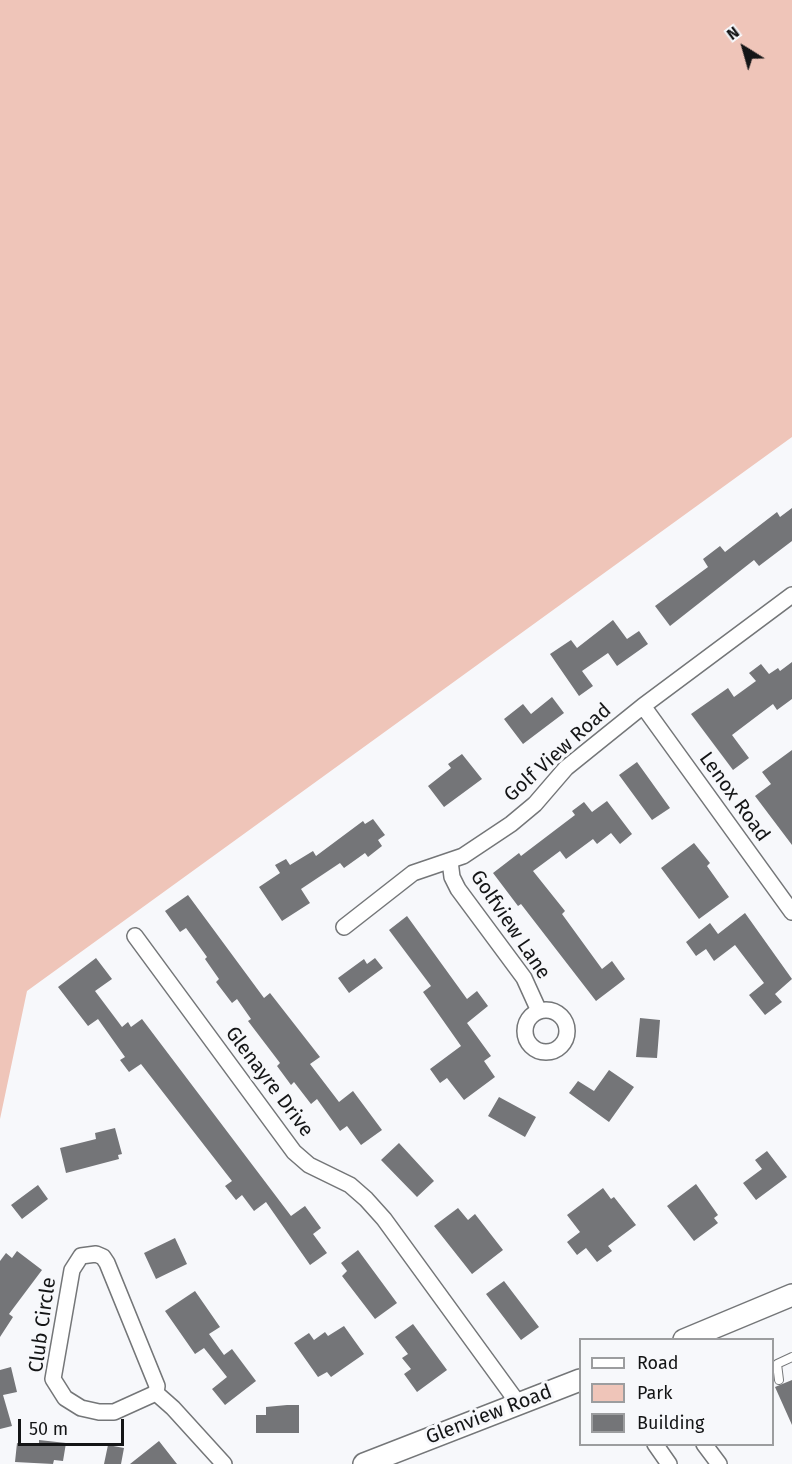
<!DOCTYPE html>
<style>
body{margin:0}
#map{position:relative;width:792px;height:1464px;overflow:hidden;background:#f7f8fb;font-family:"Fira Sans",sans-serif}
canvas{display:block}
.legend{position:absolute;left:579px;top:1338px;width:195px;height:108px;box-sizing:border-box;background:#f7f8fb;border:2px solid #9c9d9f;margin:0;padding:8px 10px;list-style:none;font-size:18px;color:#141516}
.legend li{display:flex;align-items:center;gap:12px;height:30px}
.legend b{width:30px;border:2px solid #9c9d9f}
.north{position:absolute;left:714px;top:18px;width:60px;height:60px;-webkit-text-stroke:4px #f7f8fb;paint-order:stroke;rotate:323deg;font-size:16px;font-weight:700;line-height:24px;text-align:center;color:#141516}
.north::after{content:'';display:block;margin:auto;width:21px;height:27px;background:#141516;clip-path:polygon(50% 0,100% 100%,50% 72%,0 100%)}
.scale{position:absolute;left:18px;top:1419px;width:106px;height:27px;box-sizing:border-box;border:3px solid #141516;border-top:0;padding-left:8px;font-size:18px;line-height:21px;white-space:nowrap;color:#141516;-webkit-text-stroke:4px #f7f8fb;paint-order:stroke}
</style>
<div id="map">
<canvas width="792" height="1464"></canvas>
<ul class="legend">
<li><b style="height:8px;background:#fff"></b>Road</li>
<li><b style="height:16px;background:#efc5b9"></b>Park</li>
<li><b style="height:16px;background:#747578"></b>Building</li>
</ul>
<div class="north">N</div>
<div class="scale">50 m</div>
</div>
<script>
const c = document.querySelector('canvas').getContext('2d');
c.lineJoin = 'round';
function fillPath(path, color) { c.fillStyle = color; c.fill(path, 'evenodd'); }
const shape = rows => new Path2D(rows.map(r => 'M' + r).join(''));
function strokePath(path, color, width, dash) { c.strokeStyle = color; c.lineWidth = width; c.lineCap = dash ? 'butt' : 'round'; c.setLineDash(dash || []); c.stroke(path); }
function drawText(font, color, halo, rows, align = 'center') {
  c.font = font + ' "Fira Sans",sans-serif'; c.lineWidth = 6; c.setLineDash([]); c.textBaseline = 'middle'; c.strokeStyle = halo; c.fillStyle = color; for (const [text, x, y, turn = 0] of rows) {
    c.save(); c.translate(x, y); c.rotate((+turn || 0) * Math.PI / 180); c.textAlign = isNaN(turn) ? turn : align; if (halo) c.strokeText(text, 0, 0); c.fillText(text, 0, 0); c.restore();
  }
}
fillPath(shape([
 [0,0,792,0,792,437,27,991,0,1119]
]), '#efc5b9');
fillPath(shape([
 [792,508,792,541,759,566,754,560,670,626,655,606,708,567,703,559,720,546,725,552,777,512,780,517],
 [613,620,627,639,639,631,648,644,617,666,608,653,582,671,593,686,579,696,550,654,571,640,577,648],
 [792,662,792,699,777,710,773,704,732,735,749,758,733,770,691,714,728,688,734,697,756,681,749,673,761,664,769,674,778,668,780,671],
 [552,697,564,713,523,744,504,719,523,704,531,714],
 [792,750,792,845,755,796,771,784,762,772],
 [462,754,482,779,444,807,428,786,451,768,448,764],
 [637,762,670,808,652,820,619,775],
 [607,801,632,834,620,844,611,833,597,844,593,839,566,859,560,851,533,871,565,911,562,914,602,969,612,961,625,979,596,1001,521,904,518,906,493,873,519,853,521,856,575,815,572,811,584,802,592,812],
 [373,819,385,835,378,840,382,846,368,857,365,853,344,868,340,863,301,889,310,903,282,921,259,887,280,873,275,865,286,859,290,865,313,851,316,856,363,821,365,824],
 [694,843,710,863,707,866,729,897,699,919,661,868],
 [188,895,264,998,270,993,320,1057,310,1064,339,1102,353,1091,382,1130,361,1145,347,1126,340,1131,317,1099,311,1104,294,1082,291,1085,277,1066,280,1063,248,1021,251,1019,237,999,232,1003,216,982,219,979,205,959,207,957,186,928,180,932,165,911],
 [745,913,792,979,775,994,782,1002,765,1015,749,995,764,983,735,945,714,961,706,949,696,956,686,942,710,923,718,934],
 [407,916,467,999,477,991,488,1006,467,1023,491,1056,484,1061,495,1077,464,1100,447,1078,440,1083,430,1069,461,1046,423,992,431,986,389,930],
 [96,958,112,979,95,991,122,1027,128,1022,131,1027,142,1019,291,1216,305,1206,321,1228,313,1234,327,1253,310,1265,266,1202,254,1211,242,1195,236,1200,225,1186,232,1181,141,1064,129,1072,120,1060,125,1057,98,1019,88,1026,58,987],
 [375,958,383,968,349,993,338,978,364,959,367,964],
 [640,1018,660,1020,657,1058,636,1057],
 [609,1070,634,1087,609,1122,569,1093,578,1081,594,1091],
 [499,1097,536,1117,525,1137,488,1116],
 [115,1128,122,1154,118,1155,119,1159,66,1173,60,1148,96,1139,95,1133],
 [399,1143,434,1181,417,1197,381,1160],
 [767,1151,787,1177,756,1200,743,1183,762,1169,755,1160],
 [696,1184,718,1215,714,1218,718,1223,694,1241,667,1206],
 [38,1185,48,1199,22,1219,11,1205],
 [603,1188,611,1199,614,1197,636,1225,608,1246,612,1251,597,1262,586,1248,577,1255,567,1242,580,1232,567,1215],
 [458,1208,468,1220,475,1214,503,1250,472,1274,434,1226],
 [175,1238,187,1264,156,1279,144,1253],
 [358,1250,397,1303,375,1319,342,1276,347,1271,341,1263],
 [17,1251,42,1270,9,1314,13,1317,0,1337,0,1261,6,1253,12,1258],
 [504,1281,539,1327,521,1340,486,1294],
 [195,1291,220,1327,209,1334,224,1355,232,1349,256,1381,225,1405,212,1389,227,1377,204,1348,195,1354,165,1311],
 [413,1324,447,1370,417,1392,404,1374,411,1369,402,1358,408,1354,395,1337],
 [344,1326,364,1354,331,1377,327,1372,318,1377,294,1343,309,1333,314,1340,325,1332,328,1336],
 [11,1367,17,1392,3,1395,12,1426,0,1429,0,1370],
 [792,1380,792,1425,775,1387],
 [287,1405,299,1405,299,1433,256,1433,256,1415,266,1415,266,1407],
 [39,1440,66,1443,63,1461,54,1460,53,1464,15,1462,17,1443,39,1446],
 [159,1441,177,1464,130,1464],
 [108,1445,124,1448,121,1464,104,1464]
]), '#747578');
const service = shape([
 [779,1380,777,1364,792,1357]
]);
const minor = shape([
 [643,706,792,912],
 [450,861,452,877,458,889,524,978,539,1011],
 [344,927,413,873,463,856,511,824,535,804,566,768,643,706,792,595],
 [135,936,294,1152,309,1165,350,1185,366,1199,384,1219,518,1403],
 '525 1031a21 21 0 1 1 42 0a21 21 0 1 1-42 0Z',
 [96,1254,103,1257,107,1263,157,1386,156,1393,114,1412,99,1412,81,1408,65,1398,53,1379,72,1270,81,1256,96,1254],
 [156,1393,173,1408,224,1464],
 [655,1444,669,1464],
 [704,1444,719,1464]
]);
const secondary = shape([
 [684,1340,792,1295],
 [364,1464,580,1380]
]);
strokePath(service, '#747678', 10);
strokePath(minor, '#747678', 18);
strokePath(secondary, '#747678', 24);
strokePath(service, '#fff', 8);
strokePath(minor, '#fff', 15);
strokePath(secondary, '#fff', 21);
drawText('20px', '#141516', '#f7f8fb', [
 ["Golf View Road",558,753,-42],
 ["Lenox Road",734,797,54],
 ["Golfview Lane",510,925,56],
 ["Glenayre Drive",269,1082,53],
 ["Club Circle",43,1325,-82],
 ["Glenview Road",489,1415,-21]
]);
</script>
